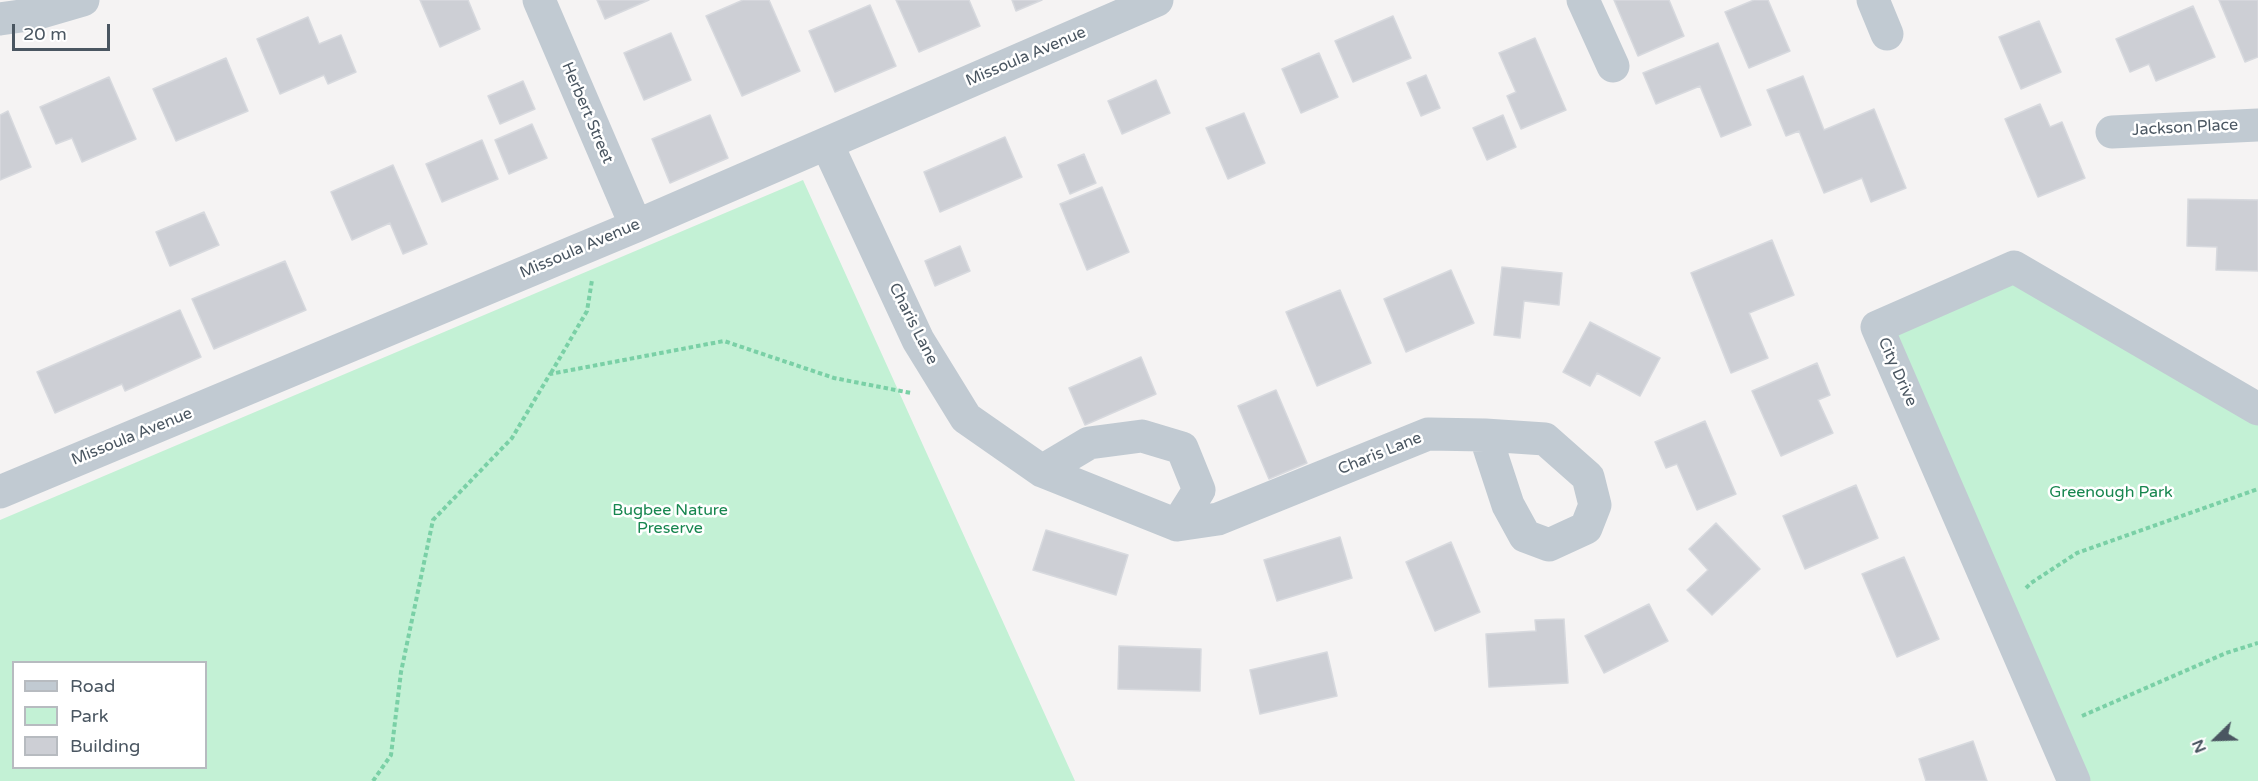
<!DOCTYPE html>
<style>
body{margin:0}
#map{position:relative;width:2258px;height:781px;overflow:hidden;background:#f5f3f3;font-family:"Varela Round",sans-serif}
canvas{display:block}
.legend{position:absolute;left:12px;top:661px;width:195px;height:108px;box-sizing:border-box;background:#fff;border:2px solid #b7bbc0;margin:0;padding:8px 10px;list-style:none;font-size:18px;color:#4a5661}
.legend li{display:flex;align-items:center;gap:12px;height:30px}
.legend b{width:30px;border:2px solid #b7bbc0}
.north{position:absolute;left:2186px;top:709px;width:60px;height:60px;-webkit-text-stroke:4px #fff;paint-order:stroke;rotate:247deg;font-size:16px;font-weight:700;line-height:24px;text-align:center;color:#4a5661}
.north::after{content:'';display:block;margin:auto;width:21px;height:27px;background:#4a5661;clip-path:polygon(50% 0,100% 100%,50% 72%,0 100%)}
.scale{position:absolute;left:12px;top:24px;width:98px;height:27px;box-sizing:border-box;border:3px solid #4a5661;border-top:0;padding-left:8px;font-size:18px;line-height:21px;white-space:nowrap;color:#4a5661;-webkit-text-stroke:4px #fff;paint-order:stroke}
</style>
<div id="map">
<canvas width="2258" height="781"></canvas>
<ul class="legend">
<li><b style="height:8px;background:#c1cad2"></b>Road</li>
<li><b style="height:16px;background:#c3f1d5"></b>Park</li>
<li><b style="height:16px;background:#cdcfd5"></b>Building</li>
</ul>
<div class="north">N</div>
<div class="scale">20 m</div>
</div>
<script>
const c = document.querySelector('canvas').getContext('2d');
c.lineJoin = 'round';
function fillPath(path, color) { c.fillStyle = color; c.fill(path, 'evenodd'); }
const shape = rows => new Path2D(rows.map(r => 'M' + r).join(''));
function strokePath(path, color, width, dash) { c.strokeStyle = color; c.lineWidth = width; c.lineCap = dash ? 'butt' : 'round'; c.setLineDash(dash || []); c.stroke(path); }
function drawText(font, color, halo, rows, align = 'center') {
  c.font = font + ' "Varela Round",sans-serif'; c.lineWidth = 5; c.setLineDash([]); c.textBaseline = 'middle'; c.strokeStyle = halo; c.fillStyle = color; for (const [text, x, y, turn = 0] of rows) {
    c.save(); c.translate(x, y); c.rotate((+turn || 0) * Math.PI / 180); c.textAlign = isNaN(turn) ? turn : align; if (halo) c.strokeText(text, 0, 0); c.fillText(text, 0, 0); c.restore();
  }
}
fillPath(shape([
 [803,180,1075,781,0,781,0,520],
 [206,662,206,768,14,768,14,662],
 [2014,267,2258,409,2258,781,2077,781,1877,327]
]), '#c3f1d5');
const building = shape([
 [420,0,468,0,480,29,440,47,420,0],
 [597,0,649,0,605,19,597,0],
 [743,0,769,0,800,71,742,96,706,16,743,0],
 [896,0,969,0,980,26,919,52,896,0],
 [1012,0,1042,0,1016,11,1012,0],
 [1614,0,1669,0,1684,36,1638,56,1614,0],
 [1754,0,1768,0,1790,51,1749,68,1725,12,1754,0],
 [2219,0,2258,0,2258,57,2245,62,2219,0],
 [870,5,896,66,835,92,809,31,870,5],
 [2193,6,2215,57,2156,81,2149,64,2130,72,2116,39,2193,6],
 [1393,16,1411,58,1353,82,1335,41,1393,16],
 [308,17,319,44,341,35,356,72,328,84,324,75,280,94,257,39,308,17],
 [2039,21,2061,72,2021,89,1999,37,2039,21],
 [671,33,691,80,644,100,624,53,671,33],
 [1535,38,1566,110,1521,129,1507,96,1516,92,1499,53,1535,38],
 [1718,43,1751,125,1721,137,1700,86,1656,104,1643,73,1718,43],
 [1319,53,1338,97,1301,113,1282,69,1319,53],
 [226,58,248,111,176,141,153,89,226,58],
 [1426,75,1440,108,1421,116,1407,83,1426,75],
 [1803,76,1824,130,1874,109,1906,188,1871,202,1862,178,1824,193,1799,131,1786,136,1767,90,1803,76],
 [109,77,136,139,82,162,72,138,56,144,40,107,109,77],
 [1156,80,1170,113,1122,134,1108,101,1156,80],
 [523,81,535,109,500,124,488,96,523,81],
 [2040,104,2050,127,2062,122,2085,178,2038,197,2005,119,2040,104],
 [8,111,31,167,0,180,0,115,8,111],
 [1244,113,1265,163,1228,179,1206,128,1244,113],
 [710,115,728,158,670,183,652,139,710,115],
 [1503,115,1516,147,1487,160,1473,128,1503,115],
 [532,124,547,158,509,174,495,140,532,124],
 [1005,137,1022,177,940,212,924,172,1005,137],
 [482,140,498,179,442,202,426,164,482,140],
 [1084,154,1096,183,1070,194,1058,165,1084,154],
 [393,165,427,244,403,254,390,223,352,240,331,192,393,165],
 [1102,187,1129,252,1087,270,1060,204,1102,187],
 [2188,199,2258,200,2258,271,2216,270,2217,247,2187,246,2188,199],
 [204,212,219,245,170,266,156,232,204,212],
 [1772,240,1794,295,1749,313,1768,358,1731,373,1691,273,1772,240],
 [960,246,970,271,935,286,925,261,960,246],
 [285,261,306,310,214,349,192,299,285,261],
 [1502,267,1562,273,1559,305,1524,301,1520,338,1494,335,1502,267],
 [1451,270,1474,323,1406,352,1384,299,1451,270],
 [1340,290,1371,363,1317,386,1286,312,1340,290],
 [180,310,201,357,125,391,122,384,55,413,37,372,180,310],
 [1590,322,1660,358,1640,396,1597,373,1590,386,1563,372,1590,322],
 [1141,357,1156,394,1085,425,1069,388,1141,357],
 [1817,363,1830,395,1818,400,1833,433,1781,456,1752,391,1817,363],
 [1276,390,1307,463,1269,479,1238,406,1276,390],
 [1705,421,1736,494,1697,510,1677,464,1666,468,1655,442,1705,421],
 [1856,485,1878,538,1805,569,1783,516,1856,485],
 [1716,523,1760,569,1712,615,1687,590,1708,570,1689,549,1716,523],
 [1046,530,1128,555,1116,595,1033,570,1046,530],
 [1340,537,1352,578,1277,601,1264,560,1340,537],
 [1451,542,1480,612,1435,631,1406,562,1451,542],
 [1904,557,1939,639,1897,657,1862,574,1904,557],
 [1649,604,1668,641,1604,673,1585,636,1649,604],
 [1564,619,1568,683,1489,687,1486,634,1536,631,1535,620,1564,619],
 [1119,646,1201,649,1200,691,1118,689,1119,646],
 [1327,652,1337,696,1260,714,1250,670,1327,652],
 [1973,741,1987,781,1926,781,1919,759,1973,741]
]);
fillPath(building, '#cdcfd5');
strokePath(building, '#d7d9de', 1.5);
strokePath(shape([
 [551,373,587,311,592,280],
 [2026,588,2031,583,2077,553,2258,489],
 [2082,716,2226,653,2258,643],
 [373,781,391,755,401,672,433,520,512,438,550,374,724,341,834,378,911,393]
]), '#7ad0a6', 4, [4.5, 3]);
strokePath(shape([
 [539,0,636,226],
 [1583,0,1613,66],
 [1873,0,1887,34],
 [0,19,35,14,83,0],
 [2112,132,2258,125],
 [827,144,918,340,966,418,1042,471,1177,525,1218,519,1428,434,1485,435,1508,505,1525,536,1549,545,1586,528,1595,505,1588,477,1545,439,1485,435],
 [1042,471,1089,443,1142,436,1182,448,1199,490,1177,525],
 [0,492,636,226,1157,0],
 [2074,781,1877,327,2014,267,2258,409]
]), '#c1cad2', 33);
drawText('16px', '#4a5661', '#fff', [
 ["Missoula Avenue",1026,57,-23],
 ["Herbert Street",587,113,67],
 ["Jackson Place",2185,128,-3],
 ["Missoula Avenue",580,249,-23],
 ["Charis Lane",913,324,63],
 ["City Drive",1897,372,66],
 ["Missoula Avenue",132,437,-22],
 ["Charis Lane",1380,454,-22]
]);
drawText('16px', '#17864f', '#fff', [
 ["Greenough Park",2111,493],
 ["Bugbee Nature",670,511],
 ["Preserve",670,529]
]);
</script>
